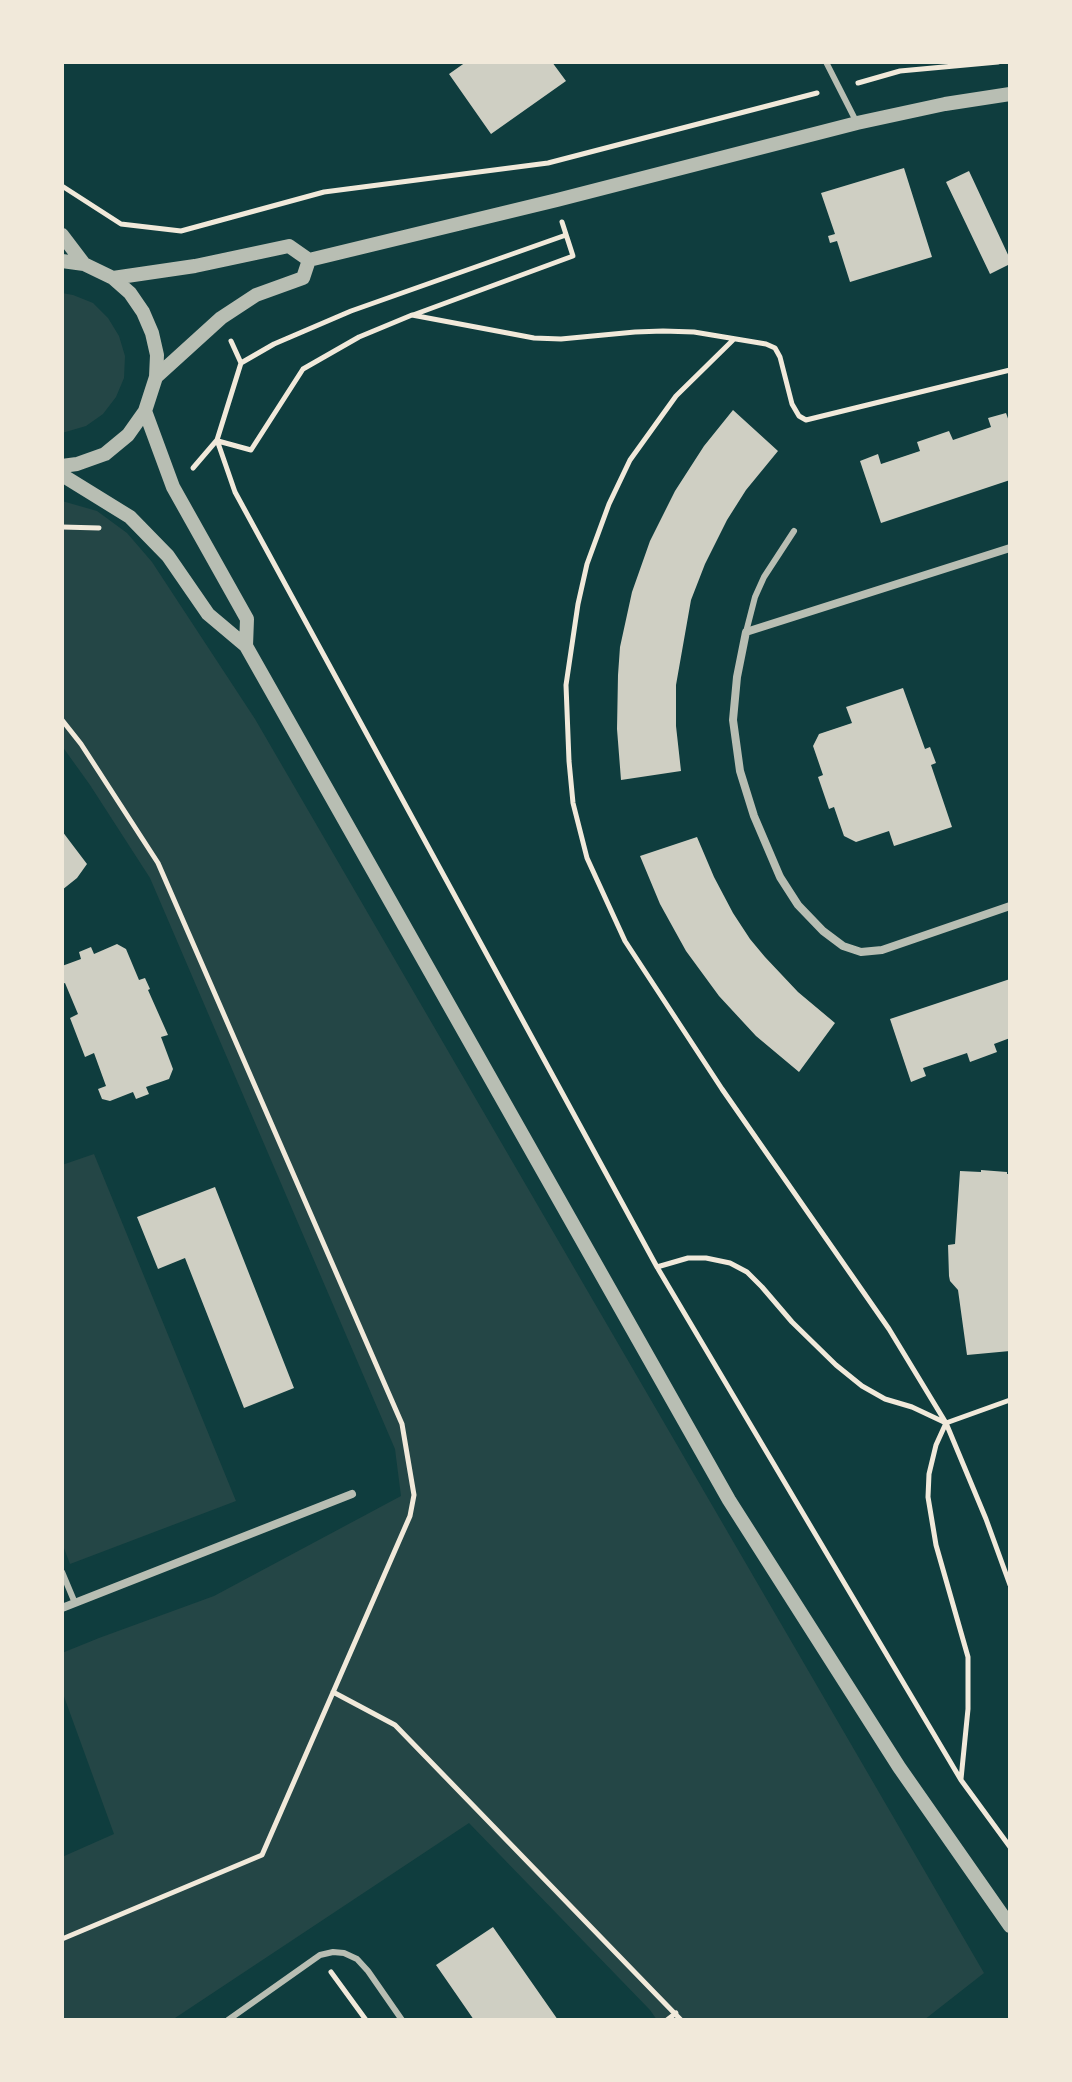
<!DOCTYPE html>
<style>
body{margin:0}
#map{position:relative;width:1072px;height:2082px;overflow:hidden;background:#0f3d3e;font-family:Helvetica,sans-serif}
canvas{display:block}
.frame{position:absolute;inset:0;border:64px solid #f1e9da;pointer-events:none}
</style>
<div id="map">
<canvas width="1072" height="2082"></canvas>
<div class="frame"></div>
</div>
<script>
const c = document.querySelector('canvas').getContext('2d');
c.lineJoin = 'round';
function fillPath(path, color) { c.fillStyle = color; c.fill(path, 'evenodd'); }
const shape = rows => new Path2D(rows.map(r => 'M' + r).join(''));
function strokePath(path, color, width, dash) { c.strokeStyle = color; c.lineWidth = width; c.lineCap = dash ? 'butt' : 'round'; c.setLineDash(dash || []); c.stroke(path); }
fillPath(shape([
 [62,293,73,295,93,303,108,318,119,336,125,356,124,378,116,397,103,414,86,426,62,433],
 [62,501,97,511,127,533,152,562,255,719,984,1973,924,2020,657,2020,650,2010,469,1823,172,2020,65,2020,62,2018,62,1857,114,1834,62,1691,62,1653,99,1638,214,1596,401,1496,395,1449,150,878,90,785,62,746],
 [94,1154,236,1501,70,1564,62,1543,62,1165]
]), '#244646');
fillPath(shape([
 [466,62,552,62,566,81,491,134,449,74],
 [904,168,932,257,850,282,837,241,830,243,828,236,835,234,821,193],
 [969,171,1010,259,1010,264,990,274,946,182],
 [733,410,778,451,746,490,727,520,705,564,691,600,676,685,676,726,681,771,621,780,617,729,618,675,620,647,632,592,650,541,675,491,704,446],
 [1006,413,1010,424,1010,480,881,523,860,461,878,454,881,464,920,451,917,442,949,431,953,440,991,427,988,418],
 [903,688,925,749,930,747,936,763,931,765,952,827,894,846,889,831,856,842,844,836,834,807,829,809,818,777,823,775,813,746,819,734,852,723,846,707],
 [62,831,87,864,77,878,62,890],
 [697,837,714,877,733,913,750,939,765,957,798,992,835,1023,799,1072,756,1036,719,996,686,951,660,904,640,856],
 [117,944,126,949,139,980,145,978,150,989,148,990,168,1035,161,1037,173,1069,169,1079,146,1087,149,1094,136,1099,133,1092,110,1101,102,1099,98,1089,106,1086,94,1053,85,1057,70,1018,78,1014,65,983,62,984,62,966,81,959,79,952,91,947,94,954],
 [1010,979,1010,1038,994,1044,997,1052,970,1062,967,1053,923,1068,926,1076,911,1082,890,1019],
 [981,1170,1007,1172,1007,1174,1010,1174,1010,1351,967,1355,958,1290,950,1281,949,1276,948,1245,955,1244,960,1171,981,1172],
 [215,1187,294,1388,244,1408,185,1258,158,1269,137,1217],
 [493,1927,558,2020,474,2020,436,1965]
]), '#cfcfc3');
strokePath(shape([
 [858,83,900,71,998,62],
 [62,186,121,224,181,231,324,192,548,163,817,93],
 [413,315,573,256,562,222],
 [733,340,676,396,630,460,609,504,587,564,578,604,566,685,569,761,573,803,587,858,625,941,722,1089,889,1329,946,1423,986,1519,1010,1585],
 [241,363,274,344,351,311,566,235],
 [217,440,235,492,657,1267,961,1780,1010,1847],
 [218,441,251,450,303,369,359,337,412,315,534,338,561,339,635,332,663,331,694,332,766,344,775,348,780,357,792,404,799,416,806,420,1010,370],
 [193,468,217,440,241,363,231,341],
 [62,527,99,528],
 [62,720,81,744,158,863,402,1424,414,1495,410,1516,262,1855,62,1939],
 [657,1267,688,1258,706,1258,730,1263,747,1272,762,1287,792,1322,836,1365,862,1386,885,1399,912,1407,946,1423,936,1445,929,1474,928,1497,936,1545,968,1657,968,1709,961,1779],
 [946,1423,1010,1400],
 [333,1692,395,1725,681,2020],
 [331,1972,366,2020],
 [667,2020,676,2013]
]), '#f1e9da', 5);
strokePath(shape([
 [826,62,857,123],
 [746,632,755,597,764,577,794,531],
 [62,1572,75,1603],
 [228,2020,320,1955,333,1952,344,1953,357,1959,368,1971,402,2020]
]), '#b8beb3', 6);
strokePath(shape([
 [1010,548,746,632,737,677,733,720,740,771,754,816,780,877,798,905,823,931,843,946,861,952,882,950,1010,906],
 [62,1608,352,1494]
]), '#b8beb3', 8);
strokePath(shape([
 [62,235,84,264],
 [62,261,84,264,113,278,130,293,143,312,152,333,157,355,156,377,145,411,128,435,105,454,77,464,62,466],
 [113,278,195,266,289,246,309,260,557,200,857,123,945,104,1010,94],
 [156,377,221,318,256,295,303,278,309,260],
 [145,411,173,487,247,619,246,646],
 [62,475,130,517,168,556,208,614,246,646,729,1500,899,1767,1010,1926]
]), '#b8beb3', 14);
</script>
